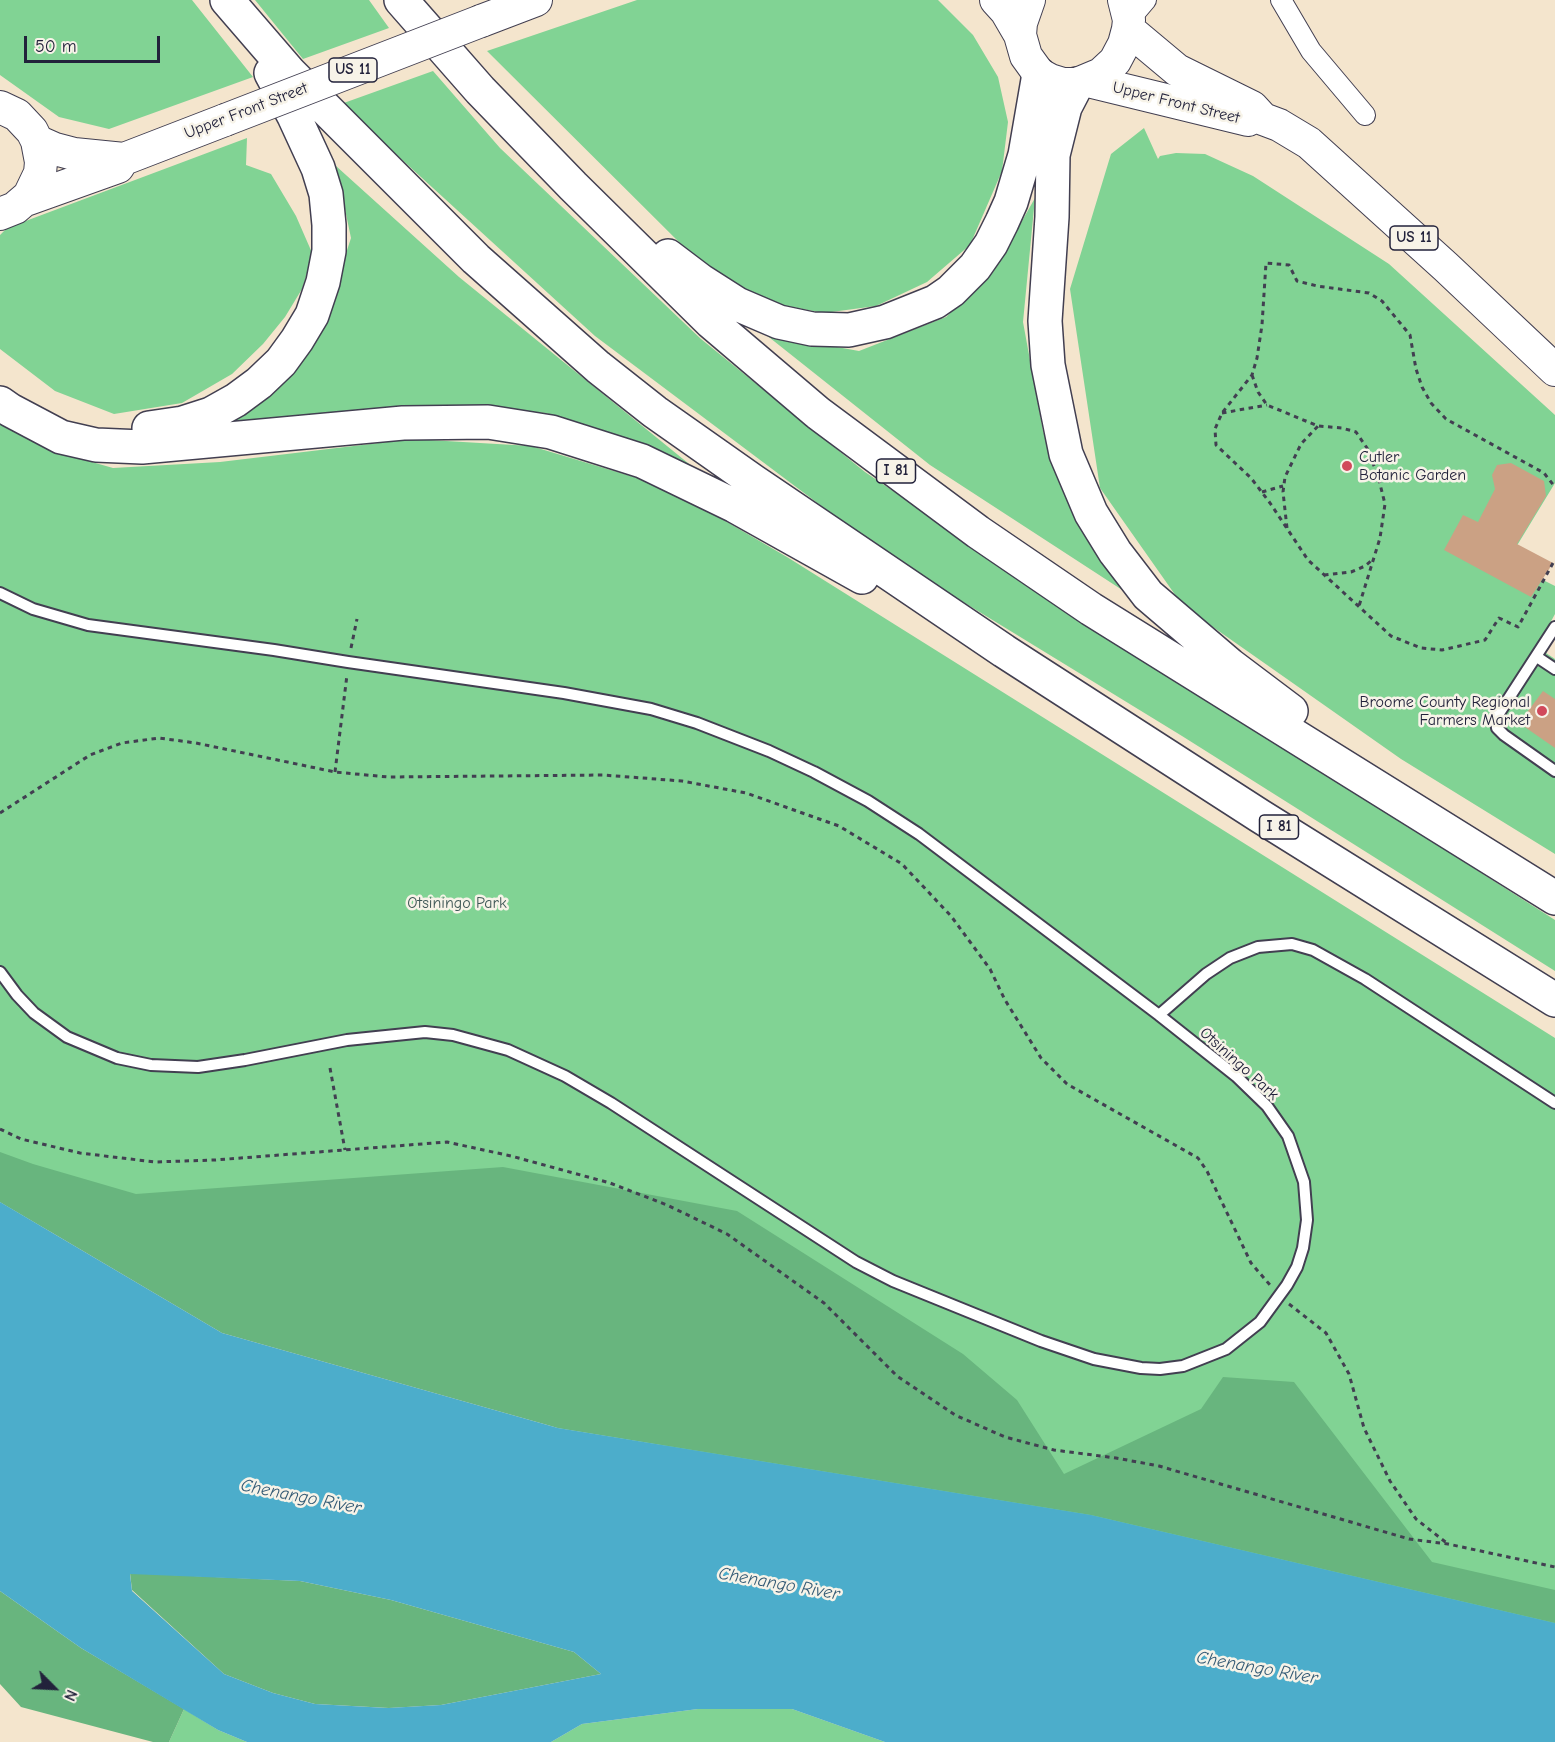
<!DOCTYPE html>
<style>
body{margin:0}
#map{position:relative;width:1555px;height:1742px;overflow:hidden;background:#f4e5cd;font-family:"Comic Neue",sans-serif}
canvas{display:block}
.north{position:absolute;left:24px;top:1658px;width:60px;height:60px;-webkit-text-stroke:4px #f7f3e8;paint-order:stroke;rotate:114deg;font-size:16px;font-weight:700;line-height:24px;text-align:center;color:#22223b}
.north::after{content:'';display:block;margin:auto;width:21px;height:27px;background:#22223b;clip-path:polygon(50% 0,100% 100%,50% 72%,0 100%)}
.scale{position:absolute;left:24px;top:36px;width:136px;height:27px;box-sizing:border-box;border:3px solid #22223b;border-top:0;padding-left:8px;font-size:18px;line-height:21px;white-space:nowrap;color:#22223b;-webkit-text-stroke:4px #f7f3e8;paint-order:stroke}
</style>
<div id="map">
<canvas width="1555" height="1742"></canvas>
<div class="north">N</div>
<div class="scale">50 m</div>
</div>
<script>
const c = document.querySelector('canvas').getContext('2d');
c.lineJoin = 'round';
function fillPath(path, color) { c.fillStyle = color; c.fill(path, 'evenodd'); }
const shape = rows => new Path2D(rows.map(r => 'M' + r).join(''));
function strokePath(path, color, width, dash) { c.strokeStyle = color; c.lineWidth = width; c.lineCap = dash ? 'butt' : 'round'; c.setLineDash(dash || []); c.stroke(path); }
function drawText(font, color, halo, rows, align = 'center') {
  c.font = font + ' "Comic Neue",sans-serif'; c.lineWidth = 5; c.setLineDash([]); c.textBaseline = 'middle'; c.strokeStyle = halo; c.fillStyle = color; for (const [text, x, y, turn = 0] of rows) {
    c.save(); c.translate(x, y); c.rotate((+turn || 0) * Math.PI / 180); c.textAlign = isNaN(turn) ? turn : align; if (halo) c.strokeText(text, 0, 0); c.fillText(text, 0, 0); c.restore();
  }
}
fillPath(shape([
 [0,0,192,0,253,77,109,129,59,117,0,75],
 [255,0,369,0,389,28,303,59],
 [637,0,938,0,973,35,998,77,1008,122,1002,171,970,245,927,282,876,306,824,313,765,302,694,257,487,51],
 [433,71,500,148,701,339,865,472,1066,608,1555,920,1555,971,1182,736,888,556,595,336,341,104],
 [1144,128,1158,159,1160,156,1176,153,1205,154,1253,176,1389,264,1555,415,1555,483,1507,562,1555,586,1555,614,1537,647,1555,659,1555,854,1401,759,1183,606,1100,488,1070,289,1111,154],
 [247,138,246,165,271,174,296,216,313,255,302,289,285,317,263,344,232,374,182,403,114,414,55,391,0,349,0,235,7,228],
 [336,166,459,277,699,472,546,413,459,407,211,427,324,321,351,238],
 [1035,198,1023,322,1043,431,1081,528,1133,597,930,465,765,334,859,351,946,317,993,272],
 [0,422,53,451,113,468,220,462,412,439,531,446,667,487,787,557,1555,1038,1555,1629,660,1445,558,1428,48,1230,0,1202],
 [184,1709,218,1730,247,1742,169,1742],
 [698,1709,792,1709,885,1742,551,1742,582,1724]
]), '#81d394');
fillPath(shape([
 [0,1152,33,1164,136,1194,503,1167,737,1211,963,1354,1017,1400,1064,1474,1201,1409,1223,1377,1294,1382,1432,1562,1555,1590,1555,1623,1091,1515,558,1428,222,1333,0,1202],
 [130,1573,300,1581,391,1600,574,1652,601,1674,441,1705,389,1708,315,1704,273,1693,224,1674,132,1590],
 [0,1591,81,1648,184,1709,169,1742,153,1742,21,1707,0,1684]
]), '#68b57e');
fillPath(shape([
 [0,1202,222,1333,558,1428,1091,1515,1555,1623,1555,1742,885,1742,792,1709,698,1709,582,1724,551,1742,247,1742,218,1730,81,1648,0,1591],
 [130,1574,300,1581,391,1600,574,1652,601,1674,441,1705,388,1708,315,1704,273,1693,224,1674,132,1591]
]), '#4cadcb');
fillPath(shape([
 [1511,463,1544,481,1546,496,1517,544,1553,563,1531,597,1444,550,1463,515,1478,522,1495,489,1492,475,1497,465],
 [1543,691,1555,699,1555,748,1519,723]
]), '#cba184');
const service = shape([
 [0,593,33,609,88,625,274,650,348,662,564,693,651,709,697,723,769,751,814,772,868,801,919,834,1159,1015,1236,1076,1267,1106,1288,1136,1304,1182,1307,1220,1303,1248,1297,1267,1287,1285,1260,1322,1226,1349,1183,1366,1160,1369,1141,1368,1094,1359,1041,1341,893,1281,856,1262,611,1103,565,1076,508,1050,453,1035,425,1032,347,1040,245,1060,198,1067,151,1065,117,1058,67,1037,34,1013,17,995,0,972],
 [1555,627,1496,718,1497,728,1504,735,1555,771],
 [1537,657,1555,669],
 [1159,1015,1206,974,1230,958,1258,947,1292,944,1313,950,1365,979,1555,1103]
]);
const minor = shape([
 [1281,0,1311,51,1365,115],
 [1129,20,1146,0]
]);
const primary = shape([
 [996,0,1006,11,1020,35],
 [1029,0,1021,23,1020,35,1026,56,1039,74,1050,80,1063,84,1077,84,1101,74,1115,61,1124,44,1128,29,1129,20,1124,0],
 [481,21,536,0],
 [1128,29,1177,70,1252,107,1263,119,1279,125,1309,143,1446,267,1555,370],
 [1088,81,1248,120],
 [0,107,17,115,32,131,37,141,41,162,40,173,29,196,15,208,0,214],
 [37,141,55,149,74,154,124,159,225,120],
 [23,201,118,167,123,159]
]);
const motorway = shape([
 [227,0,290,73,476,259,598,367,655,412,753,481,1004,651,1260,816,1555,1000],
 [401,0,480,90,573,186,711,322,818,413,978,532,1091,609,1555,898],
 [1077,84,1065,107,1053,155,1052,217,1045,321,1048,365,1066,454,1091,513,1115,552,1148,595,1230,665,1291,711],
 [668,256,701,281,737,304,779,322,812,329,849,330,885,322,935,302,951,291,975,267,991,244,1002,222,1011,202,1025,155,1039,74],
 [0,403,10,410,61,437,96,445,142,447,403,423,488,422,551,432,642,461,735,506,862,577],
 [149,428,183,423,211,414,236,400,259,383,281,362,297,340,312,315,323,282,329,251,329,225,326,194,318,168,294,116,271,73]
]);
strokePath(service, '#423f51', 14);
strokePath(minor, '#423f51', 22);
strokePath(primary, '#423f51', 34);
strokePath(motorway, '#423f51', 36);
strokePath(shape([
 [1252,375,1258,392,1267,405,1318,426,1342,428,1356,432,1367,448,1378,476,1385,504,1380,538,1359,606],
 [1222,413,1267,405],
 [1262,492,1283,486],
 [1287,528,1283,492,1285,477,1301,444,1318,426],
 [1553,563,1518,627,1499,618,1485,640,1442,650,1421,648,1391,636,1308,560,1270,503,1251,478,1216,445,1215,429,1222,413,1252,375,1257,358,1262,325,1266,263,1289,265,1297,281,1317,286,1369,293,1382,301,1410,335,1416,369,1422,387,1431,403,1446,419,1544,473,1555,487],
 [1324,575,1351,572,1365,566,1371,561],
 [351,648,357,619],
 [335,772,347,675],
 [0,813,90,755,122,743,159,738,196,743,335,772,388,777,603,775,682,781,746,793,839,826,902,864,951,916,990,969,1005,1000,1041,1058,1067,1084,1198,1158,1207,1171,1251,1263,1270,1285],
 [330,1068,345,1150],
 [0,1129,21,1139,80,1153,155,1162,215,1160,447,1142,511,1156,610,1183,667,1205,727,1234,824,1303,897,1376,955,1415,1005,1437,1054,1450,1116,1458,1159,1466,1409,1539,1448,1544,1555,1567],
 [1289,1304,1326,1333,1349,1374,1364,1428,1390,1481,1416,1519,1448,1544]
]), '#423f51', 3, [4.5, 4.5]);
strokePath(service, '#fff', 10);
strokePath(minor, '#fff', 20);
strokePath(primary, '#fff', 32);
strokePath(motorway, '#fff', 33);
const primaryBridge = shape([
 [225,120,481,21]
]);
strokePath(primaryBridge, '#423f51', 34, []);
strokePath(primaryBridge, '#fff', 32);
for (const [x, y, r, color] of [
 [1347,466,6,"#d1495b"],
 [1542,711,6,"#d1495b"]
]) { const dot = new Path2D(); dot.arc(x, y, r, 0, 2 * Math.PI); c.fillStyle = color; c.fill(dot); strokePath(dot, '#f7f3e8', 2); }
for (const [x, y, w] of [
 [353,70,48],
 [1414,238,48],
 [896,471,39],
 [1279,827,39]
]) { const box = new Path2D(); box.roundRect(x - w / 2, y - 12, w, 24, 4.5); c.fillStyle = '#f7f3e8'; c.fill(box); strokePath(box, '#22223b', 1.5); }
drawText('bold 15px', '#22223b', null, [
 ["US 11",353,70],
 ["US 11",1414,238],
 ["I 81",896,471],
 ["I 81",1279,827]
]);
drawText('16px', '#22223b', '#f7f3e8', [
 ["Upper Front Street",1176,103,14],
 ["Upper Front Street",246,111,-21],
 ["Otsiningo Park",1239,1064,42]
]);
drawText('16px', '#22223b', '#f7f3e8', [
 ["Cutler",1359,457],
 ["Botanic Garden",1359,475],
 ["Broome County Regional",1530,702,"right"],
 ["Farmers Market",1530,720,"right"]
], 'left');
drawText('16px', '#3e5756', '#f7f3e8', [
 ["Otsiningo Park",457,903]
]);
drawText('italic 18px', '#335a75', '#f7f3e8', [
 ["Chenango River",301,1497,11],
 ["Chenango River",779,1584,10],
 ["Chenango River",1257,1668,10]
]);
</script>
